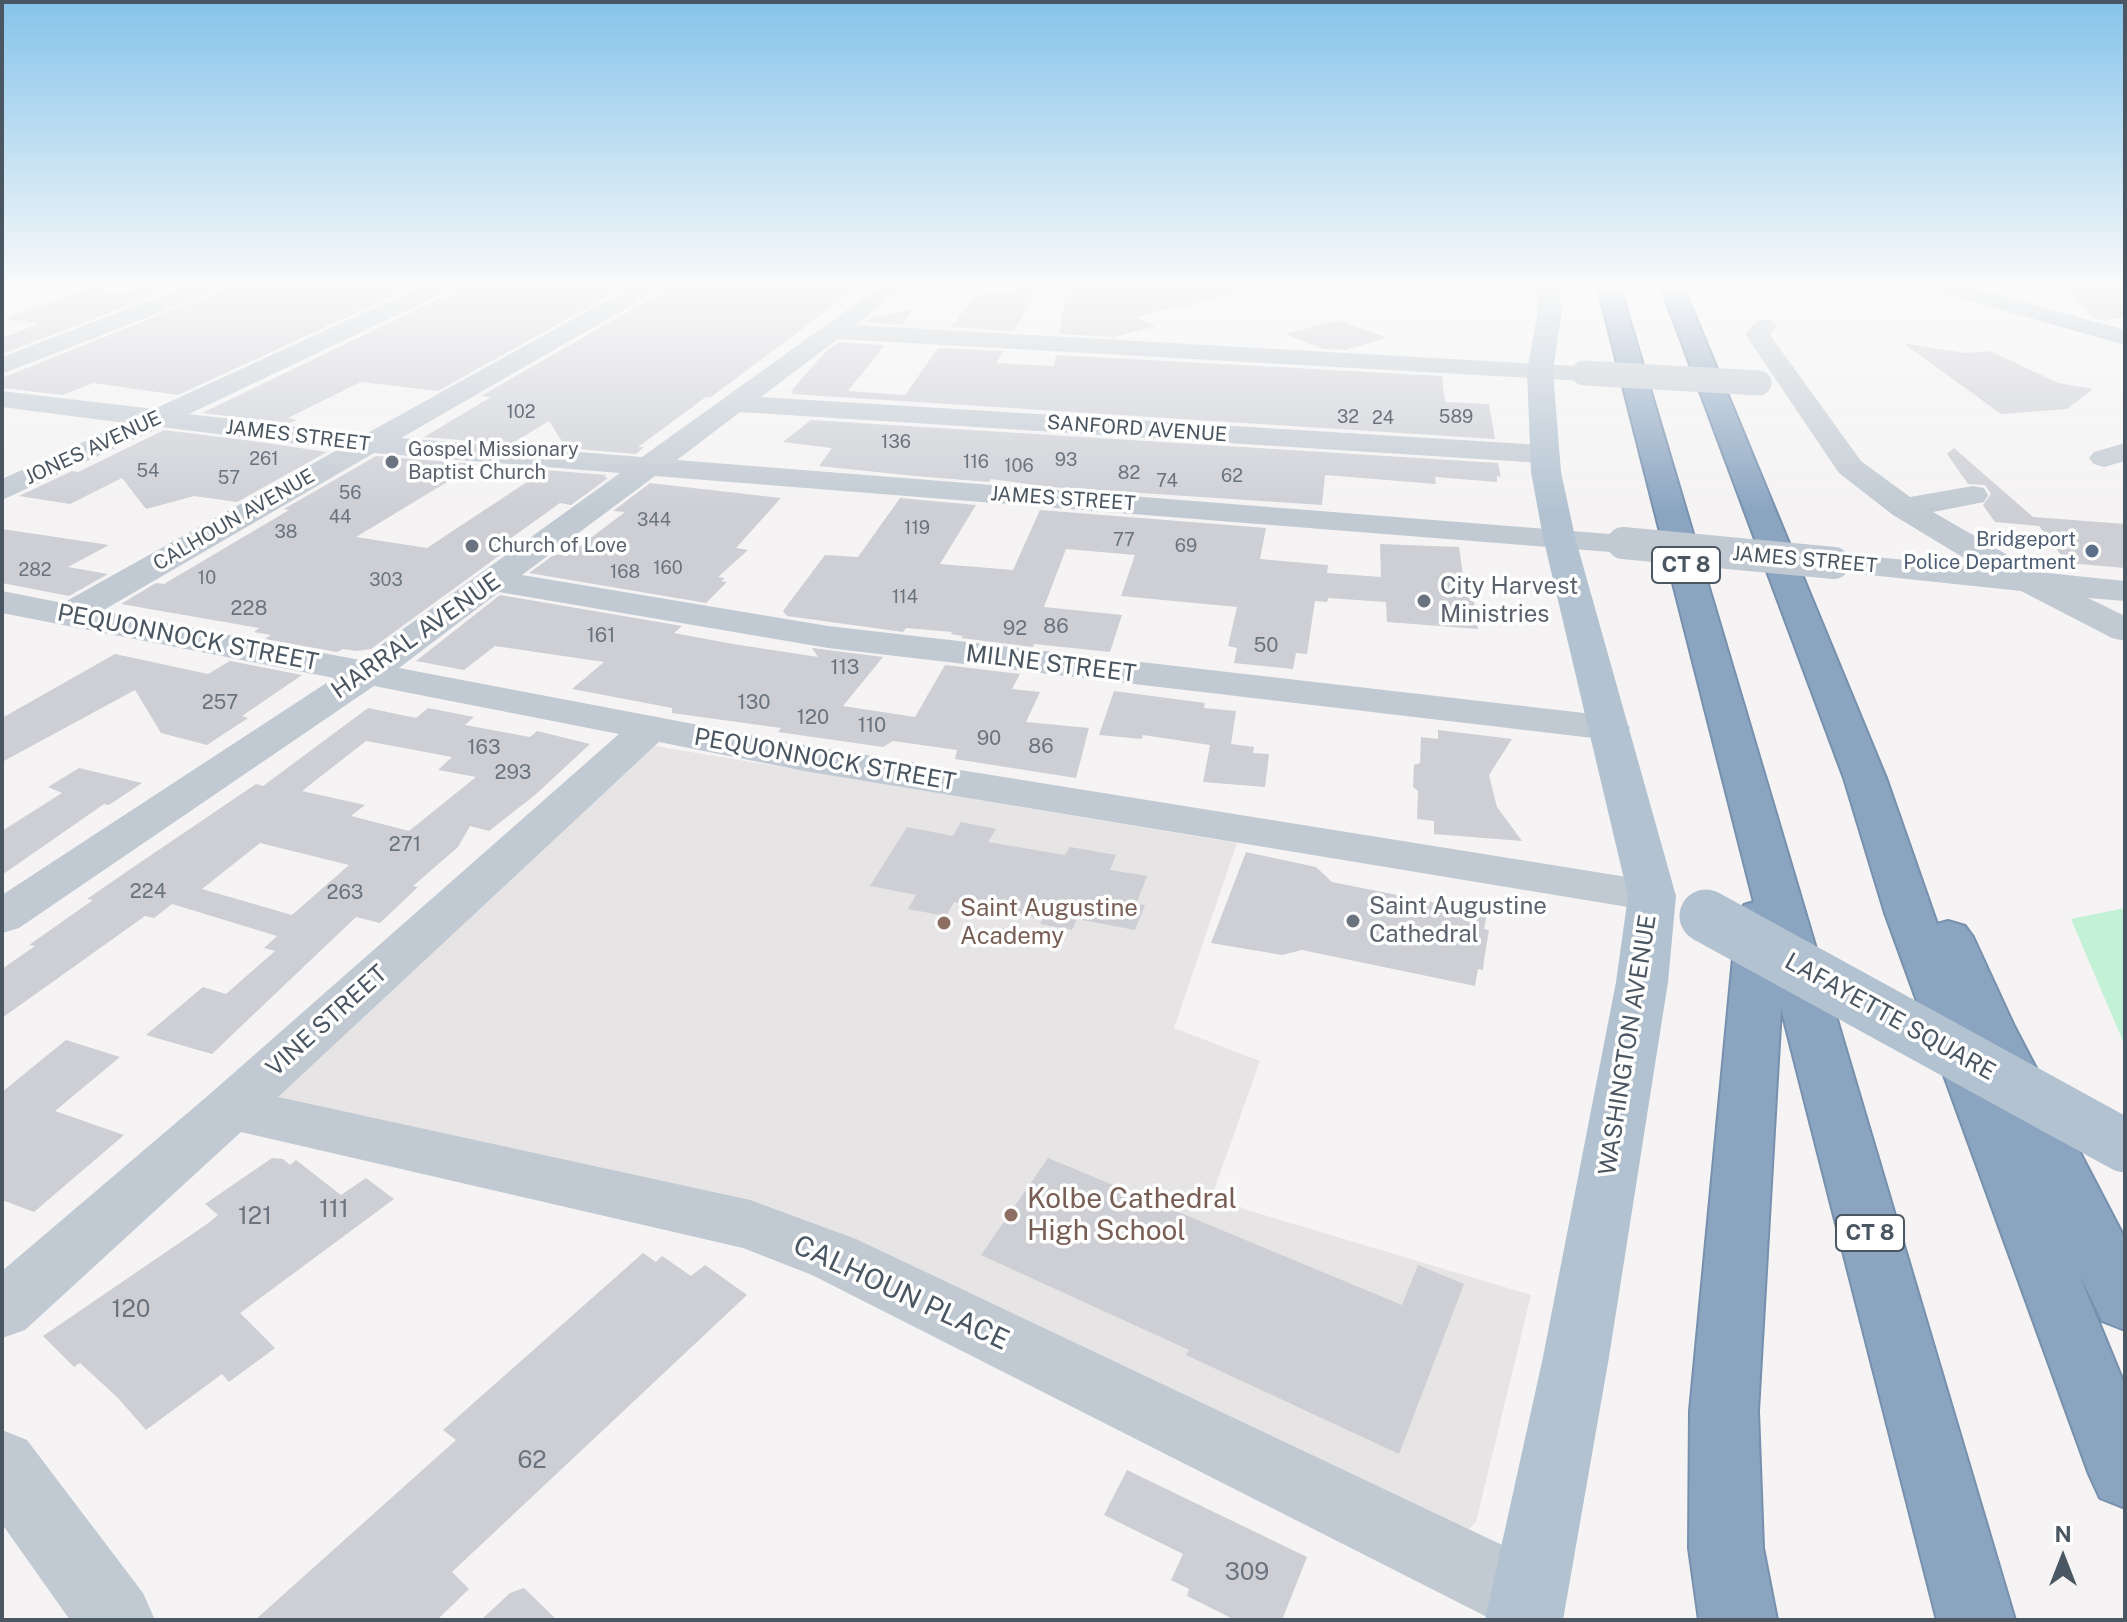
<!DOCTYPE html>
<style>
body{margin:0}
#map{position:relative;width:2127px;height:1622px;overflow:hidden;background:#f5f3f3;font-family:"Public Sans",sans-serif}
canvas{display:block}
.frame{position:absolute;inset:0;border:4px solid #4a5661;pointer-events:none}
.north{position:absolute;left:2023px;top:1518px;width:80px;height:80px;-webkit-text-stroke:6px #fff;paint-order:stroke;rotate:0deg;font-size:22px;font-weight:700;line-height:32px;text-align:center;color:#4a5661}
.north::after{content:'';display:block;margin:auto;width:28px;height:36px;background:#4a5661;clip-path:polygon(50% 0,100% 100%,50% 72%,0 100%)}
</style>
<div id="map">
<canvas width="2127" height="1622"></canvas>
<div class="frame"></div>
<div class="north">N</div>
</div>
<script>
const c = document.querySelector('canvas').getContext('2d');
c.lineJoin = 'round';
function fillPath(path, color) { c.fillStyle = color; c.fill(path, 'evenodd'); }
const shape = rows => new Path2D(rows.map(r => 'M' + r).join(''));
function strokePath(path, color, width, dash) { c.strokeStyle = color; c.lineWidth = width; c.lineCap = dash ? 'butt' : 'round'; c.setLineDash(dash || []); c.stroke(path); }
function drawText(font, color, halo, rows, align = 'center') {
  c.font = font + ' "Public Sans",sans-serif'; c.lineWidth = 7; c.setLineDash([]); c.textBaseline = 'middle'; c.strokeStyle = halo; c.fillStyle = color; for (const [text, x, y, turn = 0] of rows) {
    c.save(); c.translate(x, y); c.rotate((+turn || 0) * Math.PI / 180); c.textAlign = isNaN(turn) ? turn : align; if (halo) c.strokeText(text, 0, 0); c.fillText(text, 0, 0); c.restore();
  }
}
fillPath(shape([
 [655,746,1237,843,1174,1028,1260,1061,1214,1190,1227,1201,1247,1210,1531,1295,1476,1522,1465,1533,833,1234,271,1099]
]), '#e6e4e5');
fillPath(shape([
 [2125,908,2125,1046,2071,919]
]), '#c3f1d5');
fillPath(shape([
 [149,284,177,287,2,354,2,338,40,323,3,319,88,288,126,292],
 [236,284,419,284,178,395,93,383,63,395,2,388,2,378],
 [458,284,630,284,438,391,361,382,288,418,297,420,290,423,202,413,453,292],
 [666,284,740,284,808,289,814,284,862,284,711,397,706,397,638,447,644,447,636,454,566,448,549,421,511,444,424,437,491,397,481,396,662,292],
 [1042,284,1014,331,952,327,973,297],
 [1067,284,1236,284,1237,294,1136,317,1157,326,1114,337,1059,334],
 [2061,284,2108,284,2125,288,2125,317,2105,321,2093,318],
 [914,309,902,325,864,322,870,318],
 [1338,320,1387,338,1345,350,1323,349,1285,334],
 [839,342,885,345,848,391,905,395,938,348,1003,351,996,363,1054,366,1056,355,1442,376,1445,402,1489,404,1495,439,791,394,794,392,791,391,825,352],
 [1903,343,1965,353,1990,351,2058,383,2093,389,2067,409,2001,414],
 [811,420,1498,463,1501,477,1497,476,1497,482,1435,477,1436,484,1325,475,1322,505,1050,487,991,479,989,482,915,476,819,466,832,448,783,442],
 [164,430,253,441,327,452,237,502,194,496,146,509,122,478,70,504,19,496,72,471,78,472],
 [1954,448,2033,517,2125,524,2125,568,2067,563,2039,526,1995,522,1983,505,1991,494,1985,485,1968,484,1947,454],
 [376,456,477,464,356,537,427,548,545,470,607,475,604,477,608,478,571,505,560,503,500,546,511,547,371,649,357,651,343,649,337,652,265,639,271,635,254,632,259,628,121,604,156,583,164,584,289,510,284,509],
 [650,483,781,498,736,548,748,550,718,577,725,578,721,581,727,582,706,603,529,573,555,554,567,556,625,512,613,511],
 [900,498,976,505,940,564,1013,570,1040,510,1266,528,1260,559,1328,565,1327,573,1381,577,1380,544,1459,547,1464,582,1471,583,1478,629,1387,622,1386,602,1328,598,1327,602,1315,601,1307,654,1296,653,1293,669,1234,663,1237,648,1228,646,1237,607,1121,596,1135,555,1066,549,1044,607,1122,615,1110,652,1034,644,1033,647,961,638,963,636,951,634,952,632,906,628,903,632,787,616,783,611,825,555,858,557],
 [2,529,109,545,68,567,108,574,69,596,2,583],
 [500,595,682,626,674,633,733,644,818,657,812,648,883,657,843,706,915,717,945,665,1020,674,1012,689,1040,692,1026,722,1089,728,1076,778,955,759,957,750,893,741,883,747,778,732,781,728,672,713,672,708,572,689,604,662,495,646,464,670,416,661],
 [115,654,208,674,230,661,302,675,242,716,248,718,207,745,161,733,135,690,2,762,2,718],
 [1114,691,1205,703,1204,708,1236,711,1231,744,1254,747,1253,753,1269,754,1265,787,1203,782,1210,745,1143,735,1142,739,1099,735],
 [368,708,416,718,428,708,474,717,465,725,530,737,537,731,590,744,535,795,489,831,470,826,458,847,413,886,418,887,380,923,356,917,212,1054,146,1035,203,987,226,994,275,951,264,948,277,936,172,904,154,918,145,916,2,1018,2,969,35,946,29,945,93,900,87,899,132,868,256,784,263,786],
 [366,741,452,757,438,770,476,777,409,831,351,816,365,805,302,791],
 [260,843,349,865,292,915,202,889],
 [1438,730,1512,739,1489,775,1497,807,1522,841,1434,834,1434,821,1417,819,1418,791,1413,787,1414,765,1420,763,1421,737,1438,739],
 [79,768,142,783,109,805,104,804,2,875,2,831,62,793,48,787],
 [961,822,996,829,988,842,1065,855,1070,847,1116,855,1110,870,1147,876,1136,904,1145,905,1135,930,1077,919,1072,930,1040,924,1043,919,954,902,946,916,908,909,916,895,870,886,907,827,953,836],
 [1246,852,1316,867,1332,882,1487,913,1484,929,1489,930,1484,960,1483,970,1478,969,1475,986,1302,950,1282,955,1211,943],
 [66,1040,120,1057,55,1111,124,1135,34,1212,2,1200,2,1092],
 [272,1158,283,1159,290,1165,296,1160,341,1195,366,1178,394,1199,240,1313,275,1348,229,1382,222,1374,146,1430,118,1398,80,1363,74,1367,43,1336,207,1224,218,1215,205,1204],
 [1048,1158,1402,1305,1418,1265,1464,1284,1399,1454,1186,1355,1189,1350,981,1255],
 [643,1253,656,1262,662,1256,691,1276,705,1265,747,1295,452,1572,469,1589,437,1620,255,1620,456,1440,443,1430],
 [1127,1470,1307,1557,1282,1620,1235,1620,1187,1596,1189,1589,1171,1580,1183,1554,1104,1515],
 [524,1588,557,1620,481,1620,510,1593]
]), '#cdcfd5');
const highway = shape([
 [1597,284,1619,284,2015,1620,1937,1620,1781,1008,1758,1411,1763,1548,1777,1620,1699,1620,1689,1548,1690,1411,1737,916,1744,905,1754,902,1597,284],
 [1660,284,1682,284,1886,778,1937,924,1948,921,1965,926,1973,937,2014,1026,2125,1239,2125,1330,2102,1321,2079,1274,2125,1386,2125,1508,2100,1498,2089,1474,1885,913,1844,778,1660,284]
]);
strokePath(highway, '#7690ad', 4);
fillPath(shape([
 [192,284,223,284,220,289,2,374,2,357,192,284],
 [426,284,455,284,452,289,189,414,364,435,636,284,663,284,660,289,401,438,642,457,883,284,908,284,856,325,1593,367,1597,373,1593,379,1584,381,838,339,761,397,1543,445,1553,448,1558,454,1553,460,1543,463,740,412,677,460,1635,536,1639,543,1635,550,1623,553,655,476,522,575,828,626,1610,716,1624,719,1630,728,1624,737,1610,740,828,648,499,592,399,668,804,745,1652,881,1669,885,1676,896,1669,907,1652,911,804,771,659,742,278,1097,750,1200,856,1239,1555,1570,1566,1597,1557,1620,1493,1620,812,1275,743,1248,241,1132,25,1330,2,1338,2,1271,211,1093,619,734,374,686,19,928,2,933,2,895,334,678,2,613,2,591,63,603,339,449,161,427,2,500,2,479,125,423,2,407,2,391,154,409,426,284],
 [374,453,620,473,360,660,102,611,374,453],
 [1765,319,1773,321,1777,326,1770,335,1861,461,1910,497,1973,486,1984,488,1988,495,1984,502,1933,512,2037,572,2125,581,2125,601,2088,598,2125,616,2125,641,2112,638,2021,591,1822,570,1817,563,1822,556,1834,553,1979,567,1893,515,1839,473,1745,334,1757,321,1765,319],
 [2125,443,2125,461,2104,467,2094,464,2089,458,2094,452,2125,443],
 [2,1430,27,1440,143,1593,155,1620,70,1620,2,1524,2,1430]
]), '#c1cad2');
fillPath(shape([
 [1538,284,1560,284,1561,316,1553,371,1561,472,1575,537,1676,896,1668,982,1609,1357,1563,1620,1485,1620,1543,1357,1616,982,1628,896,1543,537,1531,472,1527,371,1537,316,1538,284],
 [1924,284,1959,284,2125,330,2125,345,1927,289,1924,284]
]), '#b3c2d1');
fillPath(highway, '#8ba5c1');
strokePath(shape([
 [1584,373,1759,383]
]), '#c1cad2', 25);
strokePath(shape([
 [1623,543,1834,563]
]), '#c1cad2', 32);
strokePath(shape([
 [1706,916,2125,1146]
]), '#b3c2d1', 53);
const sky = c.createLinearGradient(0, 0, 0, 511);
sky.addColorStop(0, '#85c3ea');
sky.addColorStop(0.56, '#fafafa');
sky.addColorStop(1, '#fafafa00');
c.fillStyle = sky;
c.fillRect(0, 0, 2127, 511);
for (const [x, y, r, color] of [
 [392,462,8,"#6b7280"],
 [472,546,8,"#6b7280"],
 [2092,551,8,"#5c6f8a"],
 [1424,601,8,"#6b7280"],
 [1353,921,8,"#6b7280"],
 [944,923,8,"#8d6e63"],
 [1011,1215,8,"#8d6e63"]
]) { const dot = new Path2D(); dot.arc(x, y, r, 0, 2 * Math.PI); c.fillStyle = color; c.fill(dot); strokePath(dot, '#fff', 3); }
drawText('18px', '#6b747e', null, [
 ["102",521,412],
 ["32",1348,417],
 ["589",1456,417],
 ["24",1383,418],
 ["136",896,442],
 ["261",264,459],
 ["93",1066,460],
 ["116",976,462],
 ["106",1019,466],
 ["54",148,471],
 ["82",1129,473],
 ["62",1232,476],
 ["57",229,478],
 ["74",1167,481],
 ["56",350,493],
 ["44",340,517],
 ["344",654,520],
 ["119",917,528],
 ["38",286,532],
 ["77",1124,540],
 ["69",1186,546],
 ["160",668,568],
 ["282",35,570],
 ["168",625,572],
 ["10",207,578],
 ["303",386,580],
 ["114",905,597]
]);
drawText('20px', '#4a5661', '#fff', [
 ["SANFORD AVENUE",1137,429,4],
 ["JAMES STREET",298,436,7],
 ["JONES AVENUE",93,448,-25],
 ["JAMES STREET",1063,499,4],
 ["CALHOUN AVENUE",234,520,-30],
 ["JAMES STREET",1805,560,5]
]);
drawText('20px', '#5b616d', '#fff', [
 ["Gospel Missionary",408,450],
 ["Baptist Church",408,473],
 ["Church of Love",488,546]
], 'left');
drawText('20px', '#4e5e75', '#fff', [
 ["Bridgeport",2076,540],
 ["Police Department",2076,563]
], 'right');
drawText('20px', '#6b747e', null, [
 ["228",249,609],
 ["86",1056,627],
 ["92",1015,629],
 ["161",601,636],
 ["50",1266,646],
 ["113",845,668],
 ["257",220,703],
 ["130",754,703],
 ["120",813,718],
 ["110",872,726],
 ["90",989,739],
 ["86",1041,747],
 ["163",484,748],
 ["293",513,773],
 ["271",405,845],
 ["224",148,892],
 ["263",345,893]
]);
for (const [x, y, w] of [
 [1686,565,68],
 [1870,1233,68]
]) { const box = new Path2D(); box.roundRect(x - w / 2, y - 18, w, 36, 6); c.fillStyle = '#fff'; c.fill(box); strokePath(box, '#4a5661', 2); }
drawText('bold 22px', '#4a5661', null, [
 ["CT 8",1686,565],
 ["CT 8",1870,1233]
]);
drawText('24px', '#5b616d', '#fff', [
 ["City Harvest",1440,587],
 ["Ministries",1440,615],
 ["Saint Augustine",1369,907],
 ["Cathedral",1369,935]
], 'left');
drawText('24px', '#4a5661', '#fff', [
 ["HARRAL AVENUE",416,636,-35],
 ["PEQUONNOCK STREET",188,638,11],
 ["MILNE STREET",1051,664,7],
 ["PEQUONNOCK STREET",825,760,10],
 ["LAFAYETTE SQUARE",1890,1017,29],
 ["VINE STREET",327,1021,-42],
 ["WASHINGTON AVENUE",1628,1045,-81]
]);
drawText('24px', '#785e54', '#fff', [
 ["Saint Augustine",960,909],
 ["Academy",960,937]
], 'left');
drawText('24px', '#6b747e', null, [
 ["111",334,1210],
 ["121",255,1217],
 ["120",131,1310],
 ["62",532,1461],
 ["309",1247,1573]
]);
drawText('28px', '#785e54', '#fff', [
 ["Kolbe Cathedral",1027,1199],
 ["High School",1027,1231]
], 'left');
drawText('28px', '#4a5661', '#fff', [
 ["CALHOUN PLACE",901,1293,25]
]);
</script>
